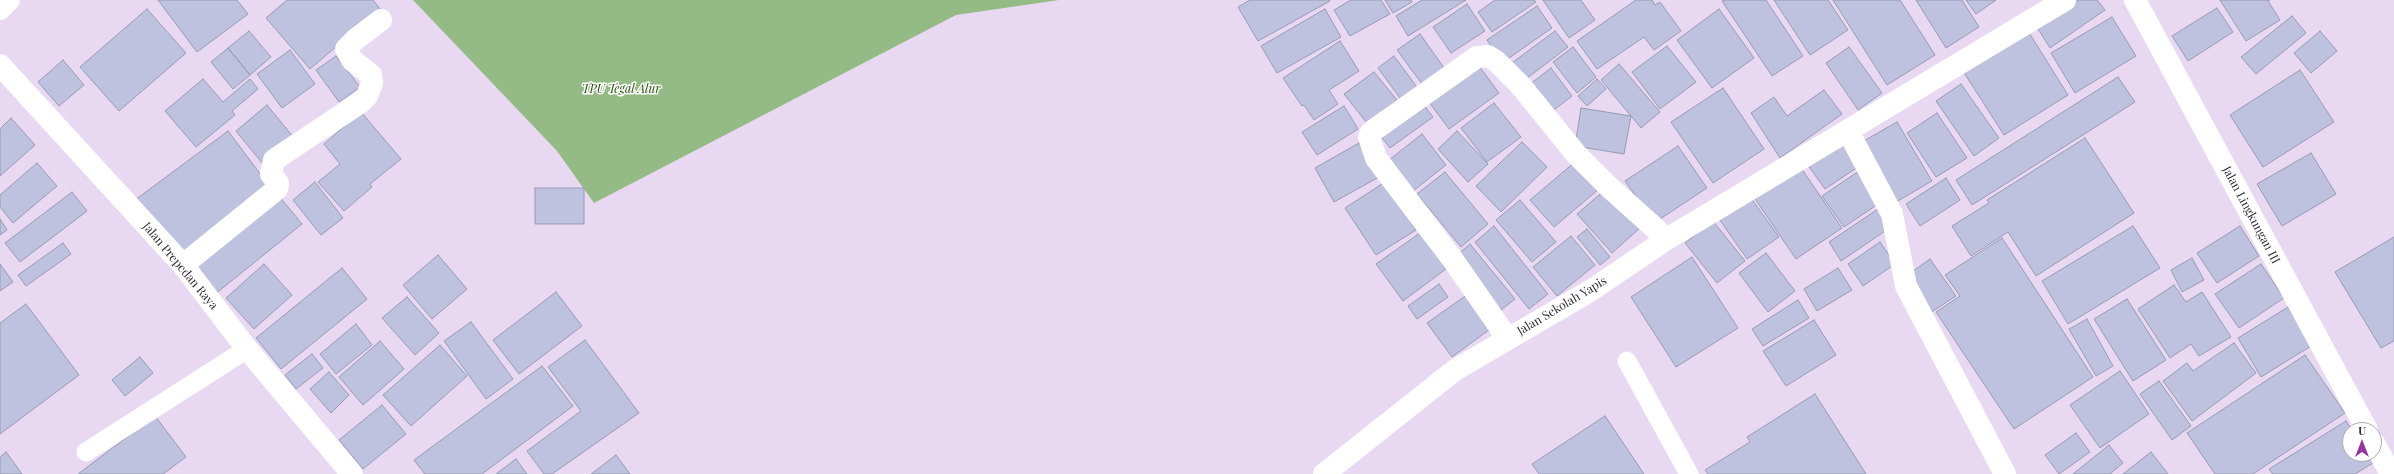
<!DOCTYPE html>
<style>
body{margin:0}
#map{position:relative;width:2394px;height:474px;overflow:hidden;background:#e8d8f2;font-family:"Playfair Display",serif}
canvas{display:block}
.north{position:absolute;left:2342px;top:422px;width:40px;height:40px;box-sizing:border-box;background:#fff;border:1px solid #adaaae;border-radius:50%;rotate:0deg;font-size:11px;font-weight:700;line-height:16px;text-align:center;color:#312b35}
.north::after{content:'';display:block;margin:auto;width:14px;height:18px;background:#9436a0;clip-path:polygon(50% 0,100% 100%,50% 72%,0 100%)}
</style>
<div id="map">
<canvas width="2394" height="474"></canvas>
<div class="north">U</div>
</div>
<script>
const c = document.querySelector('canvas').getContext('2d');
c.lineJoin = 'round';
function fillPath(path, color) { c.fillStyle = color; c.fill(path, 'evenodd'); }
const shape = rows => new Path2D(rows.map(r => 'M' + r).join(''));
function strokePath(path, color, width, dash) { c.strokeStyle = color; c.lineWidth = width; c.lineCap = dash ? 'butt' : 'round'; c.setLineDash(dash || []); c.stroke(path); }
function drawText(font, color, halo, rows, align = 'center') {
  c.font = font + ' "Playfair Display",serif'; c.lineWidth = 3; c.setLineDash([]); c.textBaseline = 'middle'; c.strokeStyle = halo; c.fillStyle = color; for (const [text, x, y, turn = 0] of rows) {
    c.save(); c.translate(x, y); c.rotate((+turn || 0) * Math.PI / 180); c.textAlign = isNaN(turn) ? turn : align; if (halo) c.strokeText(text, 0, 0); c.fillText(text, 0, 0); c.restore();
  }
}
fillPath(shape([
 [413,0,1059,0,956,15,594,203,557,151]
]), '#94bb85');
const building = shape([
 [158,0,237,0,248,14,197,52,158,0],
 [287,0,373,0,380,9,310,69,266,18,287,0],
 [1250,0,1329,0,1330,1,1258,41,1238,7,1250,0],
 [1351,0,1381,0,1390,14,1350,36,1334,10,1351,0],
 [1385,0,1411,0,1412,2,1393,13,1385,0],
 [1422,0,1466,0,1408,36,1396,16,1422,0],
 [1495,0,1534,0,1536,2,1492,32,1478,12,1495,0],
 [1543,0,1581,0,1595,20,1569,38,1543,0],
 [1636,0,1652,0,1655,5,1660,2,1681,31,1654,50,1644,37,1597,69,1577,41,1636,0],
 [1724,0,1766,0,1803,56,1772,76,1722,1,1724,0],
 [1774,0,1828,0,1848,30,1810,55,1774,0],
 [1833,0,1900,0,1935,55,1887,85,1833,0],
 [1916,0,1962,0,1979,27,1946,48,1916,0],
 [1966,0,1996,0,1976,14,1966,0],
 [2072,0,2097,0,2105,10,2050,48,2035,24,2072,0],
 [2220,0,2270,0,2268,1,2280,20,2246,41,2220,0],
 [1467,4,1485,31,1451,53,1433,27,1467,4],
 [1537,6,1552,28,1502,63,1487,40,1537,6],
 [2217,8,2233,32,2188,61,2172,36,2217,8],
 [147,9,186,53,119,111,80,67,147,9],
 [1325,9,1341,37,1277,73,1261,46,1325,9],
 [1719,9,1754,58,1712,88,1677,40,1719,9],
 [2292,16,2306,33,2256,74,2241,57,2292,16],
 [2112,17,2136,56,2075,93,2051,53,2112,17],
 [2026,28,2068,95,2004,135,1961,68,2026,28],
 [249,31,271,57,250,75,228,48,249,31],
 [1555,31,1568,47,1522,82,1509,65,1555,31],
 [2320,31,2337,51,2311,73,2294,53,2320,31],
 [1420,34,1447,72,1425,88,1397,50,1420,34],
 [1340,41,1359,71,1329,90,1338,104,1314,120,1304,105,1302,106,1283,78,1340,41],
 [1667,46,1696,82,1660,109,1632,72,1667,46],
 [1573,47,1596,77,1577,93,1553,62,1573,47],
 [1849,47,1882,93,1858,110,1826,63,1849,47],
 [228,48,250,75,233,89,211,62,228,48],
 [290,50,315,84,282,108,257,74,290,50],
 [336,56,360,87,339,102,316,70,336,56],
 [1394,56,1419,90,1403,102,1378,68,1394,56],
 [63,60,84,85,59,106,38,82,63,60],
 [1619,64,1660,112,1641,128,1601,80,1619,64],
 [1479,66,1499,93,1449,129,1429,102,1479,66],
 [1551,68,1572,96,1546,116,1525,88,1551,68],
 [2300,70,2334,122,2263,167,2230,115,2300,70],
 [1374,72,1397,100,1367,123,1344,94,1374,72],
 [2118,77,2135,102,1972,205,1956,180,2118,77],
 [203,79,223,102,250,79,258,89,232,111,235,115,196,147,165,111,203,79],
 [1597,79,1606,89,1587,106,1578,96,1597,79],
 [1961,84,1999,138,1974,156,1936,101,1961,84],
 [1723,88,1764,149,1713,183,1671,122,1723,88],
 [1824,90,1842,114,1780,158,1751,113,1774,97,1787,116,1824,90],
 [1422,103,1433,117,1390,148,1379,134,1422,103],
 [1494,103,1521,137,1487,162,1461,128,1494,103],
 [267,105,294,138,263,164,236,131,267,105],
 [1344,106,1358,129,1317,155,1302,132,1344,106],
 [1581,108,1631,116,1624,154,1575,146,1581,108],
 [361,112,401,159,370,184,372,187,344,211,318,182,340,164,324,144,361,112],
 [1937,113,1967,158,1936,177,1907,133,1937,113],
 [11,118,35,145,0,176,0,129,11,118],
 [1897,122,1932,181,1896,202,1862,142,1897,122],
 [228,131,270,187,177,256,135,200,228,131],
 [1457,131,1488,164,1468,182,1438,149,1457,131],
 [1422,134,1446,165,1413,191,1389,160,1422,134],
 [2085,138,2134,213,2036,276,2008,232,1971,256,1952,226,1989,203,1987,200,2085,138],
 [1843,139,1861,165,1825,189,1807,164,1843,139],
 [1522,142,1547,167,1501,212,1476,186,1522,142],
 [1359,143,1379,177,1334,202,1315,168,1359,143],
 [1678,146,1707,188,1654,223,1625,181,1678,146],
 [2311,153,2336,194,2282,226,2257,184,2311,153],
 [1575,162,1599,189,1554,227,1530,200,1575,162],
 [37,163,57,186,13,223,0,207,0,195,37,163],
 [1799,165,1842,228,1796,259,1753,196,1799,165],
 [1862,169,1884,200,1844,227,1822,196,1862,169],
 [1445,172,1488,224,1461,247,1417,194,1445,172],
 [1946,178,1960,200,1920,226,1906,204,1946,178],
 [315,182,343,218,321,235,293,200,315,182],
 [1385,182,1416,230,1376,255,1345,208,1385,182],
 [535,188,584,188,584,224,535,224,535,188],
 [1606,189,1640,228,1612,253,1577,214,1606,189],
 [72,192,87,211,20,262,5,243,72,192],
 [1748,194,1779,237,1747,259,1717,216,1748,194],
 [279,196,302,224,214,295,191,267,279,196],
 [1520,200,1556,242,1532,262,1496,220,1520,200],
 [1878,209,1891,227,1841,261,1829,242,1878,209],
 [0,219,7,230,0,235,0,219],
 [1713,221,1745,261,1717,283,1685,243,1713,221],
 [1494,226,1548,294,1529,309,1475,242,1494,226],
 [2133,226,2160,268,2068,324,2042,281,2133,226],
 [2240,226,2259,256,2217,283,2197,253,2240,226],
 [1587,229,1610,257,1600,265,1577,237,1587,229],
 [1420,233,1446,269,1403,301,1376,264,1420,233],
 [1571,236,1595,265,1557,296,1533,267,1571,236],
 [2394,237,2394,341,2381,348,2335,272,2394,237],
 [2002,238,2093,377,2014,429,1936,312,1960,296,1945,275,2002,238],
 [1880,242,1895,264,1863,286,1848,264,1880,242],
 [63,243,71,254,26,286,18,275,63,243],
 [1470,244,1515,299,1501,310,1456,256,1470,244],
 [1766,253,1795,291,1768,312,1739,273,1766,253],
 [438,255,467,289,432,319,403,285,438,255],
 [1692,257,1738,328,1676,367,1631,297,1692,257],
 [2192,258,2204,280,2182,292,2171,270,2192,258],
 [1930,259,1956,296,1930,313,1906,276,1930,259],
 [0,264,13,282,0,291,0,264],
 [264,264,292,295,254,329,226,298,264,264],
 [2261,264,2284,298,2239,328,2215,294,2261,264],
 [342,268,367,299,281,369,256,338,342,268],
 [1838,268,1852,290,1817,311,1804,289,1838,268],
 [1439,284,1448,297,1417,319,1408,306,1439,284],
 [2174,285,2186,302,2202,292,2231,337,2199,356,2191,344,2170,358,2138,309,2174,285],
 [556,292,582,326,519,374,493,340,556,292],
 [1468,294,1493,327,1452,357,1427,323,1468,294],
 [407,297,439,333,415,355,382,318,407,297],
 [2127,299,2166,360,2133,381,2094,319,2127,299],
 [1798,300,1809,318,1763,346,1752,329,1798,300],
 [26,304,79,375,0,434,0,323,26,304],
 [2288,307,2311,346,2261,377,2238,338,2288,307],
 [2087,319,2113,366,2096,376,2069,329,2087,319],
 [1814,320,1836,355,1786,386,1763,351,1814,320],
 [471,322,513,379,486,399,444,341,471,322],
 [356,324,372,345,336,374,320,354,356,324],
 [585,340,639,413,552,474,544,474,527,451,581,411,548,367,585,340],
 [380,341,404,369,363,405,339,377,380,341],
 [2234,343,2256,373,2192,421,2163,381,2187,363,2193,371,2234,343],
 [440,345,467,376,411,426,383,395,440,345],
 [312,354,323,368,296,389,285,375,312,354],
 [2305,355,2345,413,2253,474,2215,474,2187,433,2305,355],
 [140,357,153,373,125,396,112,380,140,357],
 [542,366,573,406,482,474,425,474,414,460,542,366],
 [2120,371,2149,414,2100,448,2070,405,2120,371],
 [329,372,349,395,331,413,310,389,329,372],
 [2159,381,2191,426,2172,440,2140,394,2159,381],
 [1815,394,1866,474,1708,474,1705,470,1750,442,1747,437,1815,394],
 [382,405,406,434,363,469,339,440,382,405],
 [155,416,186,457,163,474,78,474,155,416],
 [1605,416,1644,474,1539,474,1532,464,1605,416],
 [2346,421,2352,430,2350,454,2367,454,2373,463,2355,474,2273,474,2269,469,2346,421],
 [2076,433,2090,452,2059,474,2045,455,2076,433],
 [2109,445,2123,463,2110,474,2073,474,2109,445],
 [6,452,22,474,0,474,0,457,6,452],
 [2151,452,2168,474,2123,474,2151,452],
 [616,455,630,474,591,474,616,455],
 [516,459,527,474,496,474,516,459]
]);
fillPath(building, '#bfc2de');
strokePath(building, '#979ab4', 1);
strokePath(shape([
 [1627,361,1689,474],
 [86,452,247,349]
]), '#fff', 19);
strokePath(shape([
 [0,9,9,0],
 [1848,131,1892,214,1906,286,2005,474],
 [183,265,277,189,278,183,271,174,274,160,361,102,367,96,372,83,371,75,352,60,346,49,356,39,381,20],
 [1508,339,1453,260,1376,158,1369,137,1371,132,1477,57,1488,56,1496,61,1521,86,1576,154,1608,186,1667,239],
 [1324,474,1455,370,1590,291,1667,239,2065,0]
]), '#fff', 22);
strokePath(shape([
 [2135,0,2367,430],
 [0,65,183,265,247,349,352,474],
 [2374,443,2391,474]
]), '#fff', 22);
drawText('italic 12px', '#1f5001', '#fff', [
 ["TPU Tegal Alur",621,89]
]);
drawText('12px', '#312b35', '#fff', [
 ["Jalan Lingkungan III",2251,215,62],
 ["Jalan Prepedan Raya",180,266,50],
 ["Jalan Sekolah Yapis",1562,306,-31]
]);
</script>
